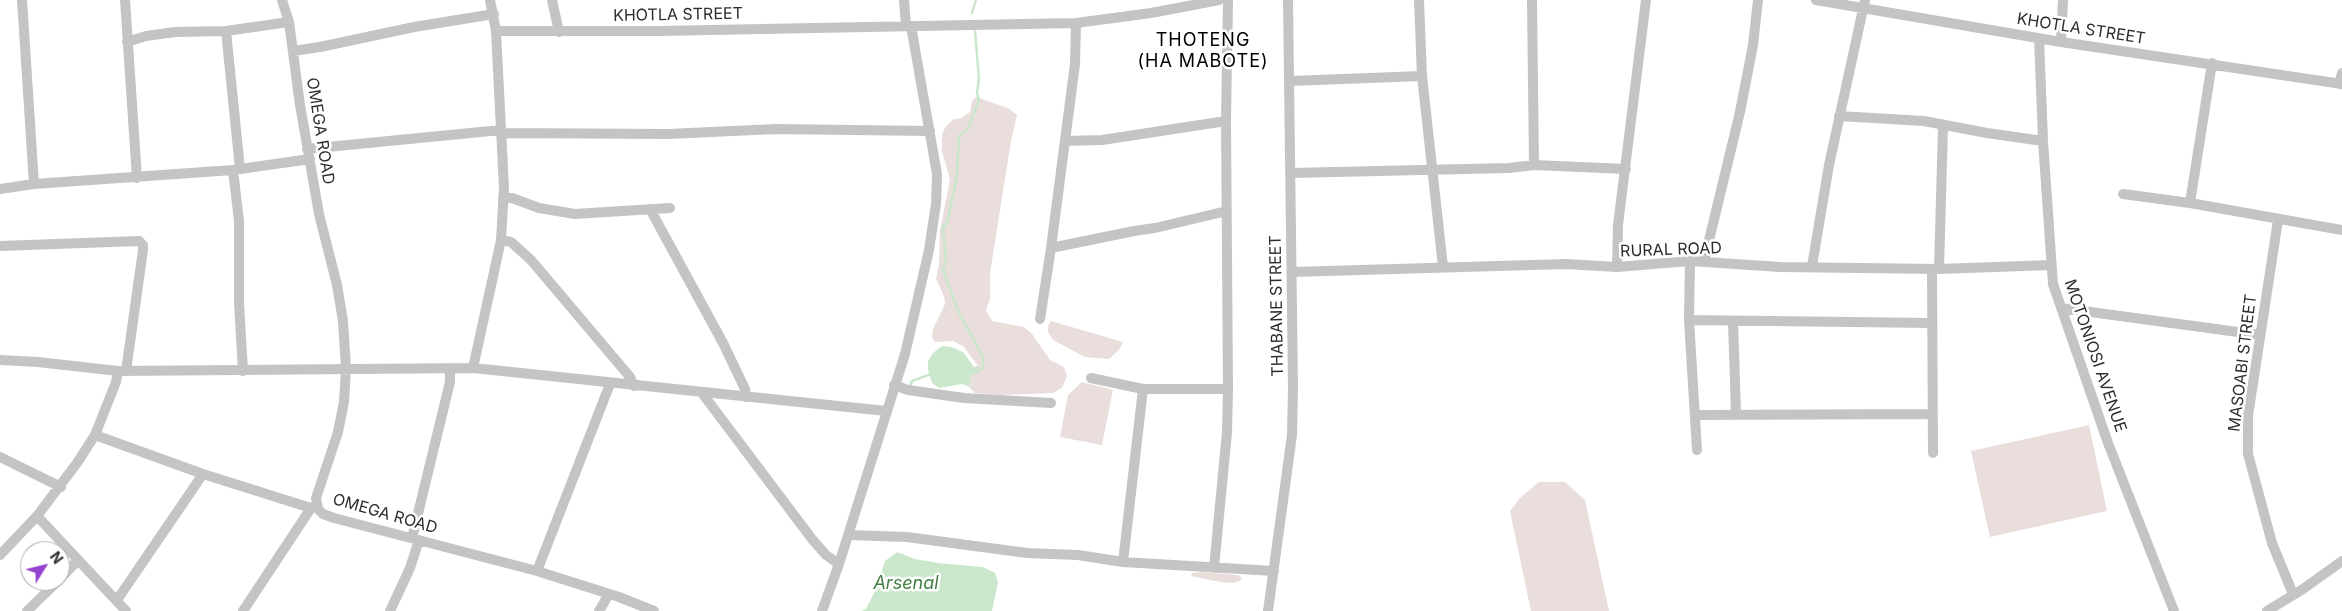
<!DOCTYPE html>
<style>
body{margin:0}
#map{position:relative;width:2342px;height:611px;overflow:hidden;background:#fff;font-family:Inter,sans-serif}
canvas{display:block}
.north{position:absolute;left:20px;top:541px;width:50px;height:50px;box-sizing:border-box;background:#fff;border:1px solid #ababab;border-radius:50%;rotate:54deg;font-size:14px;font-weight:700;line-height:20px;text-align:center;color:#2d2d2d}
.north::after{content:'';display:block;margin:auto;width:18px;height:22px;background:#9444cf;clip-path:polygon(50% 0,100% 100%,50% 72%,0 100%)}
</style>
<div id="map">
<canvas width="2342" height="611"></canvas>
<div class="north">N</div>
</div>
<script>
const c = document.querySelector('canvas').getContext('2d');
c.lineJoin = 'round';
function fillPath(path, color) { c.fillStyle = color; c.fill(path, 'evenodd'); }
const shape = rows => new Path2D(rows.map(r => 'M' + r).join(''));
function strokePath(path, color, width, dash) { c.strokeStyle = color; c.lineWidth = width; c.lineCap = dash ? 'butt' : 'round'; c.setLineDash(dash || []); c.stroke(path); }
function drawText(font, color, halo, rows, align = 'center') {
  c.font = font + ' Inter,sans-serif'; c.lineWidth = 5; c.setLineDash([]); c.textBaseline = 'middle'; c.strokeStyle = halo; c.fillStyle = color; for (const [text, x, y, turn = 0] of rows) {
    c.save(); c.translate(x, y); c.rotate((+turn || 0) * Math.PI / 180); c.textAlign = isNaN(turn) ? turn : align; if (halo) c.strokeText(text, 0, 0); c.fillText(text, 0, 0); c.restore();
  }
}
fillPath(shape([
 [976,97,1008,108,1017,115,1011,141,990,273,990,299,986,310,992,321,1024,327,1032,334,1050,360,1064,367,1067,376,1062,388,1053,393,998,395,975,393,969,387,971,375,978,366,964,347,953,341,935,342,932,338,933,329,945,304,944,296,936,279,939,264,940,230,950,180,942,151,942,134,946,126,954,119,961,118,970,112,972,101],
 [1051,321,1123,342,1119,350,1109,359,1085,357,1053,340,1048,332,1048,326],
 [1082,382,1113,390,1102,445,1060,437,1068,395],
 [2089,425,2107,511,1990,537,1971,451],
 [1539,482,1565,482,1585,500,1609,611,1531,611,1510,511,1520,498],
 [1202,572,1238,575,1242,578,1240,581,1233,583,1220,582,1191,576,1192,573]
]), '#e9dedc');
fillPath(shape([
 [942,346,951,347,963,352,974,367,978,366,979,373,971,375,969,387,962,384,939,388,932,383,928,370,928,361,933,353],
 [897,552,915,559,938,563,983,567,995,573,998,582,992,611,861,611,866,609,877,587,885,561]
]), '#cae7cb');
strokePath(shape([
 [972,13,976,0],
 [975,31,979,79,977,93,979,100,967,130,959,136,957,176,947,223,943,227,946,260,943,270,959,313,983,357,983,368,977,370],
 [910,387,912,381,931,374]
]), '#cae7cb', 2.5);
strokePath(shape([
 [22,0,34,184],
 [125,0,137,178],
 [282,0,289,22,300,105,319,214,337,285,343,321,346,368,344,402,338,432,316,498,318,509,323,514,334,518,537,571,619,597,654,611],
 [552,0,559,32],
 [904,0,906,26],
 [1419,0,1422,76,1443,267],
 [1532,0,1534,165],
 [1816,0,2061,42,2342,84],
 [226,31,289,22],
 [496,31,659,31,1076,23,1151,13,1219,0],
 [2039,38,2043,141,2053,284,2108,443,2174,611],
 [127,42,146,36,175,32,226,31,240,169],
 [2061,42,2063,0],
 [293,51,320,47,414,27,494,14],
 [1290,81,1422,76],
 [2339,84,2342,73],
 [1839,116,1924,121,1987,133,2043,141],
 [501,133,668,134,776,129,930,131],
 [1065,141,1102,140,1226,121],
 [307,149,501,130],
 [233,170,239,221,239,303,243,371],
 [1291,173,1509,168,1534,165,1626,169],
 [0,189,34,184,233,170,310,159],
 [2123,194,2190,203,2342,230],
 [503,198,512,198,539,208,575,214,670,208],
 [2190,203,2212,63],
 [650,209,723,343,745,389,746,397],
 [2278,220,2248,416,2248,454,2272,543,2293,594],
 [501,240,511,242,531,260,630,377,634,386],
 [0,246,139,241,143,245,143,250,126,371],
 [1051,248,1134,231,1155,228,1227,211],
 [1690,261,1689,320,1697,450],
 [1704,261,1740,112,1753,45,1758,0],
 [1812,266,1829,165,1865,0],
 [1617,267,1618,225,1646,0],
 [1932,269,1933,453],
 [1939,269,1943,126],
 [1292,272,1566,264,1617,267,1690,261,1780,267,1939,269,2051,265],
 [2061,308,2260,335],
 [1040,319,1051,248,1075,64,1076,23],
 [1689,320,1931,323],
 [1733,321,1736,414],
 [0,360,38,362,118,371,473,368,886,411],
 [473,368,501,240,504,188,496,31,490,0],
 [1091,378,1143,389,1228,389],
 [894,385,908,390,964,398,1051,403],
 [702,393,812,539,826,555,839,564],
 [1695,415,1932,414],
 [95,435,203,474,311,508,317,505],
 [0,457,61,487],
 [37,516,126,611],
 [848,535,907,537,1027,553,1078,555,1123,562,1274,571],
 [412,538,450,382,450,368],
 [0,555,37,516,77,463,95,435,116,382,118,371],
 [1123,562,1143,389],
 [1214,568,1227,432,1228,389,1226,121,1228,0],
 [537,571,610,384],
 [60,579,78,560],
 [117,600,203,474],
 [27,611,58,581],
 [243,611,311,508],
 [390,611,410,568,419,540],
 [599,611,609,594],
 [822,611,839,564,905,354,929,250,936,204,937,174,911,26],
 [1268,611,1292,435,1293,388,1288,0],
 [2267,611,2303,589,2342,561]
]), '#c4c4c4', 10);
drawText('16px', '#2d2d2d', '#fff', [
 ["KHOTLA STREET",678,15,-1],
 ["KHOTLA STREET",2081,29,9],
 ["OMEGA ROAD",320,131,81],
 ["RURAL ROAD",1671,250,-2],
 ["THABANE STREET",1277,306,-91],
 ["MOTONIOSI AVENUE",2095,356,71],
 ["MASOABI STREET",2243,363,-83],
 ["OMEGA ROAD",385,514,16]
]);
c.letterSpacing = '1px';
drawText('18px', '#000', '#fff', [
 ["THOTENG",1203,41],
 ["(HA MABOTE)",1203,62]
]);
c.letterSpacing = '0px';
drawText('italic 18px', '#427f44', '#fff', [
 ["Arsenal",906,584]
]);
</script>
